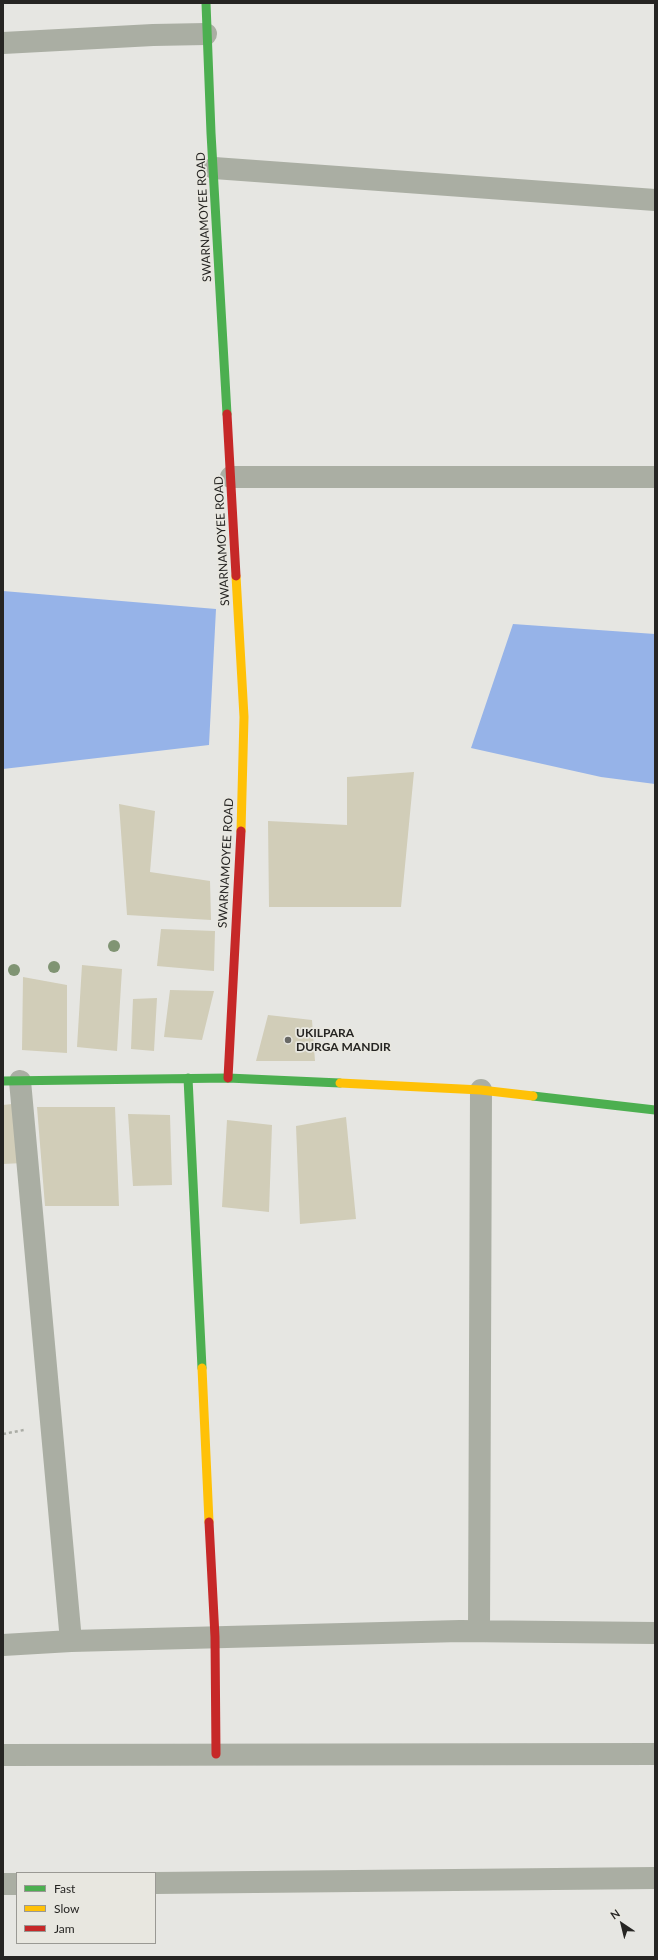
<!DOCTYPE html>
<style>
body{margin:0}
#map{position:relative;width:658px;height:1960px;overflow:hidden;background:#e6e6e2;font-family:Lato,sans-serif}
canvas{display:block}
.frame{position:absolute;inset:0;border:4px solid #262523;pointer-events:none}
.legend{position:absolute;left:16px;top:1872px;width:140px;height:72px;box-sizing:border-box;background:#e8e7e0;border:1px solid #9a9994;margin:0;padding:5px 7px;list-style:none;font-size:12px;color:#262523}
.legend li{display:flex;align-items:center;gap:8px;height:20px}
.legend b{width:20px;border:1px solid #9a9994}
.north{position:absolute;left:602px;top:1904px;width:40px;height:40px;-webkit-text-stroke:3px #e8e7e0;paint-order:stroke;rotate:325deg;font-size:11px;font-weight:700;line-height:16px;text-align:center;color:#262523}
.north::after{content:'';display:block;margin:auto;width:14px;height:18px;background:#262523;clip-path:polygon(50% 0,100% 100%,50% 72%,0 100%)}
</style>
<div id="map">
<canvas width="658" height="1960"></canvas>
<div class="frame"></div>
<ul class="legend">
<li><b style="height:5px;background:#4caf50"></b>Fast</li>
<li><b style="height:5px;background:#ffc107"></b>Slow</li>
<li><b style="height:5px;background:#c62828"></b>Jam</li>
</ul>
<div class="north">N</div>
</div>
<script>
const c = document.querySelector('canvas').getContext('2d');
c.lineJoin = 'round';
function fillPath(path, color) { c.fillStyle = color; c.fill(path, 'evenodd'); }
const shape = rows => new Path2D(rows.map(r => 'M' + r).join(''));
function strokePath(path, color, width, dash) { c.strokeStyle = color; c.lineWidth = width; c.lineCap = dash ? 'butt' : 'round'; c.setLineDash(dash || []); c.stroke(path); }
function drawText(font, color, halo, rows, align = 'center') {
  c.font = font + ' Lato,sans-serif'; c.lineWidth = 3.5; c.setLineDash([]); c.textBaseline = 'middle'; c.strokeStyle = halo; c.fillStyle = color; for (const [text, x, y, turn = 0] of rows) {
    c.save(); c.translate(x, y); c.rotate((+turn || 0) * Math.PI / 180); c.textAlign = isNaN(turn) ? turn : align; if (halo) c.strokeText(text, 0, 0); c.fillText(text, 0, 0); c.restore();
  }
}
fillPath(shape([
 [3,591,216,609,209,745,3,769],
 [513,624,655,634,655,784,601,777,471,748]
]), '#96b3e8');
fillPath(shape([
 [414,772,401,907,269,907,268,821,347,825,347,777],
 [119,804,155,811,150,872,210,881,211,920,127,915],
 [161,929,215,931,214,971,157,966],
 [82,965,122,969,117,1051,77,1047],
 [23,977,67,985,67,1053,22,1050],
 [170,990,214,991,202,1040,164,1037],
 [157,998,154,1051,131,1049,133,999],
 [268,1015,312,1020,315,1061,256,1061],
 [12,1104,23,1163,3,1164,3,1105],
 [37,1107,115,1107,119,1206,45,1206],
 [128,1114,170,1115,172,1185,133,1186],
 [346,1117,356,1219,300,1224,296,1126],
 [227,1120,272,1125,269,1212,222,1207]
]), '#d1cdb8');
strokePath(shape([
 [3,1434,24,1430]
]), '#aaaca5', 2.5, [3, 3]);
strokePath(shape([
 [3,43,153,35,206,34],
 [214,168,655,200],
 [231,477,655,477],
 [20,1081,71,1641],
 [479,1631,481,1090],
 [3,1645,71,1641,460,1631,655,1633],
 [3,1755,655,1754],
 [155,1883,655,1878],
 [3,1884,17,1884]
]), '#aaaea3', 22);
strokePath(shape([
 [206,3,211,133,227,414],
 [188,1078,202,1368],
 [3,1081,228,1078,340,1083],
 [533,1096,655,1110]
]), '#4caf50', 9);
strokePath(shape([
 [236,576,244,717,241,831],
 [340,1083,481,1090,533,1096],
 [202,1368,209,1522]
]), '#ffc107', 9);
strokePath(shape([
 [227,414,236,576],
 [228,1078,241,831],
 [209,1522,215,1637,216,1754]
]), '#c62828', 9);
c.fillStyle = '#809473';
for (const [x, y] of [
 [114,946],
 [54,967],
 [14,970]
]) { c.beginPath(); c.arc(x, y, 6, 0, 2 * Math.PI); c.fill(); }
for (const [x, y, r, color] of [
 [288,1040,4,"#696966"]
]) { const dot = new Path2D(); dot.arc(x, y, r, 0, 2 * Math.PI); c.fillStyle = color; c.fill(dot); strokePath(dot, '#e8e7e0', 1.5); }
drawText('12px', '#262523', '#e8e7e0', [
 ["SWARNAMOYEE ROAD",204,217,-93],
 ["SWARNAMOYEE ROAD",222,541,-93],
 ["SWARNAMOYEE ROAD",226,863,-87]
]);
drawText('bold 12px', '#262523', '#e8e7e0', [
 ["UKILPARA",296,1033],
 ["DURGA MANDIR",296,1047]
], 'left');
</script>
